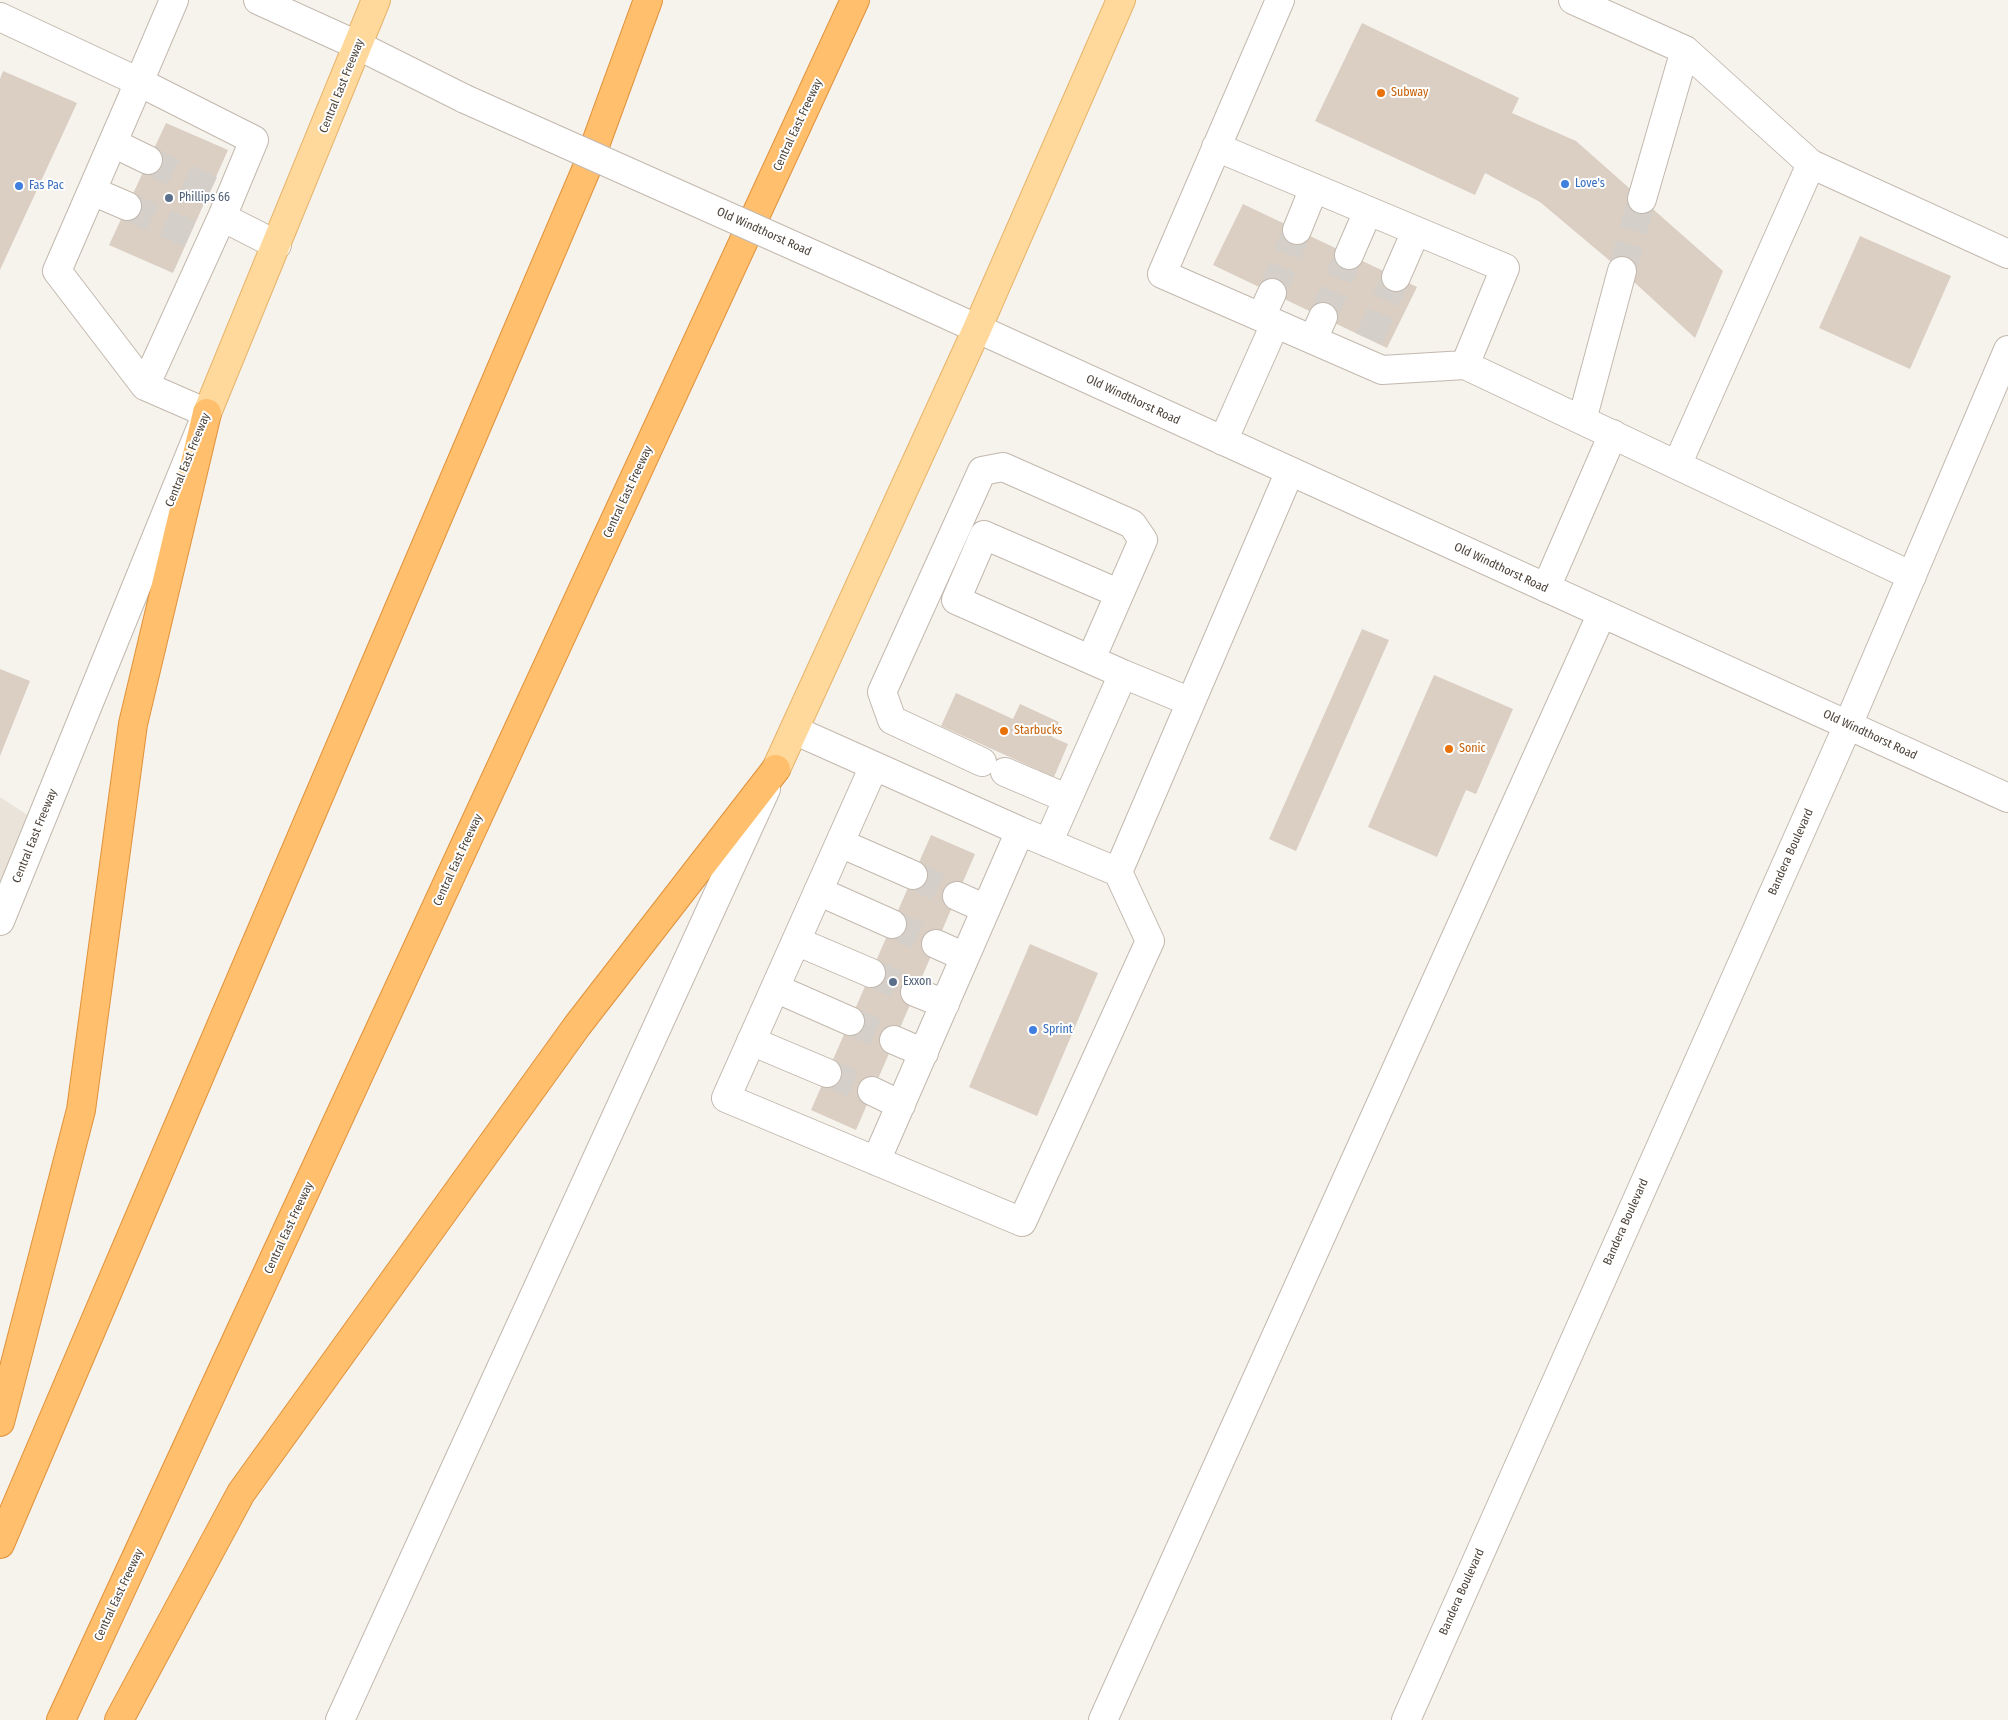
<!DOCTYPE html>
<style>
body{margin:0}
canvas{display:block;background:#f6f2ec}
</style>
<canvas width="2008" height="1720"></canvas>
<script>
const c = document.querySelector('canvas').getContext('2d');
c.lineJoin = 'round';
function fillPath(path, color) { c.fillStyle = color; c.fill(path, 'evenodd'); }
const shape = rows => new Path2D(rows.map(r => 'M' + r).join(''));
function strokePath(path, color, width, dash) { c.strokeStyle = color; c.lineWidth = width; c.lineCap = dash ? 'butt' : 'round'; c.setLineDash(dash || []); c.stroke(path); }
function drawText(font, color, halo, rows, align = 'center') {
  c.font = font + ' "Fira Sans Condensed",sans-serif'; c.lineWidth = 4; c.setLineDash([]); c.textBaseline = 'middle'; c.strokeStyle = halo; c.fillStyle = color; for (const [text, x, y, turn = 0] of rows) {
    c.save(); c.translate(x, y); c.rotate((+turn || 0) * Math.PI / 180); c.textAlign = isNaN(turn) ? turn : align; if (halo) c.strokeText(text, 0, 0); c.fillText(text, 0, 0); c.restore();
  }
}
fillPath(shape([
 [0,797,29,816,0,886]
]), '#eae3da');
fillPath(shape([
 [1362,23,1519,98,1512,113,1576,141,1723,271,1695,338,1622,271,1540,202,1485,173,1475,195,1315,121],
 [3,71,77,103,0,270,0,79],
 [166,123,228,150,173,273,109,245],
 [1243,204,1417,287,1387,348,1213,265],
 [1860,236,1951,276,1910,369,1819,328],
 [1362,629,1389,640,1296,851,1269,839],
 [0,669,30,681,0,756],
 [1434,675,1513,709,1476,794,1466,790,1437,857,1368,827],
 [956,693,1013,719,1020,704,1059,722,1052,737,1068,744,1054,777,941,726],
 [931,835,975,854,856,1130,811,1110],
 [1030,944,1098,973,1037,1116,969,1087]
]), '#dbcfc4');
strokePath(shape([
 [148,160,211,190],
 [127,206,190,234],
 [1622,271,1642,199],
 [1272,293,1297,230],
 [1323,317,1349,255],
 [1369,339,1396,277],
 [913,875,957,896],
 [892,924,936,944],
 [871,973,915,992],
 [850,1021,894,1040],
 [827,1073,872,1091]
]), '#d4cfc8', 28, [28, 14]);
const minor = shape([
 [174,0,139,82,254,140,222,217,277,245],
 [258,0,359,46,465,99],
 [1280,0,1162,274,1382,370,1465,365,1912,576],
 [1573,0,1685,50,1811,164,2008,254],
 [0,17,139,82,57,271,145,386,222,217],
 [113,143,148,160],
 [1216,147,1505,268,1465,365],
 [92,191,127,206],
 [1642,199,1685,50],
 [1297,230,1314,188],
 [1349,255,1368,211],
 [1396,277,1416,231],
 [875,282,2008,798],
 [1261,317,1272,293],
 [1313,340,1323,317],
 [1582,420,1622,271],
 [1223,441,1275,324],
 [1677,465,1811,164],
 [1546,588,1613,434],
 [1118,593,984,535,956,600,1123,674,1191,702],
 [794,730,1020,831,1118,872,1290,471],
 [982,762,892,720,882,692,982,471,1003,467,1132,524,1143,540,1091,659],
 [874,766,726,1098,1022,1222,1150,941,1118,872],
 [1005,772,1066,798],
 [840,843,913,875],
 [1048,843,1123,674],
 [818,891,892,924],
 [957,896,986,909],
 [0,921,207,413,145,386],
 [796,941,871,973],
 [936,944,965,957],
 [775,988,850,1021],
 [915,992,945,1004],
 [894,1040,924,1053],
 [751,1041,827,1073],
 [872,1091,901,1105],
 [876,1161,1020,831],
 [340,1720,766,789],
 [1103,1720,1602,613],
 [1406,1720,1848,725,2008,350]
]);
const major = shape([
 [207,413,376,0],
 [776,769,977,329,1121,0]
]);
const highway = shape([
 [0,1422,81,1110,133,724,207,413],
 [0,1544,586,170,648,0],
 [61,1720,855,0],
 [119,1720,241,1493,577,1026,776,769]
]);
strokePath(minor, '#c2b8ae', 30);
strokePath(major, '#e7b469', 30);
strokePath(highway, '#e1923b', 30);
strokePath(minor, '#fff', 28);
strokePath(major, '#ffd89b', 28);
strokePath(highway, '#ffbf6d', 28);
const minorBridge = shape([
 [465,99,875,282]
]);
strokePath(minorBridge, '#c2b8ae', 30, []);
strokePath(minorBridge, '#fff', 28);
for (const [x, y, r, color] of [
 [1381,93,5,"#e8710a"],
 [1565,184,5,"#3f7fe0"],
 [19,186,5,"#3f7fe0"],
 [169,198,5,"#5c6f8a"],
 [1004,731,5,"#e8710a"],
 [1449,749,5,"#e8710a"],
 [893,982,5,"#5c6f8a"],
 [1033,1030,5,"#3f7fe0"]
]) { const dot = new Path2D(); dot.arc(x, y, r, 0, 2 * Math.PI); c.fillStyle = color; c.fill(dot); strokePath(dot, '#fff', 2); }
drawText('12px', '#4b4239', '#fff', [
 ["Central East Freeway",342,86,-68],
 ["Central East Freeway",798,125,-65],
 ["Old Windthorst Road",764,232,24],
 ["Old Windthorst Road",1133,400,25],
 ["Central East Freeway",188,460,-68],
 ["Central East Freeway",628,492,-65],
 ["Old Windthorst Road",1501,568,25],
 ["Old Windthorst Road",1870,735,25],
 ["Central East Freeway",35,836,-68],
 ["Bandera Boulevard",1791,852,-66],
 ["Central East Freeway",458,860,-65],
 ["Bandera Boulevard",1626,1222,-66],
 ["Central East Freeway",289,1228,-65],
 ["Bandera Boulevard",1462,1592,-66],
 ["Central East Freeway",119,1595,-65]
]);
drawText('12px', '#c56008', '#fff', [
 ["Subway",1391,93],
 ["Starbucks",1014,731],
 ["Sonic",1459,749]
], 'left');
drawText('12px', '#366cbe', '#fff', [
 ["Love's",1575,184],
 ["Fas Pac",29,186],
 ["Sprint",1043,1030]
], 'left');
drawText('12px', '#4e5e75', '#fff', [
 ["Phillips 66",179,198],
 ["Exxon",903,982]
], 'left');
</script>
